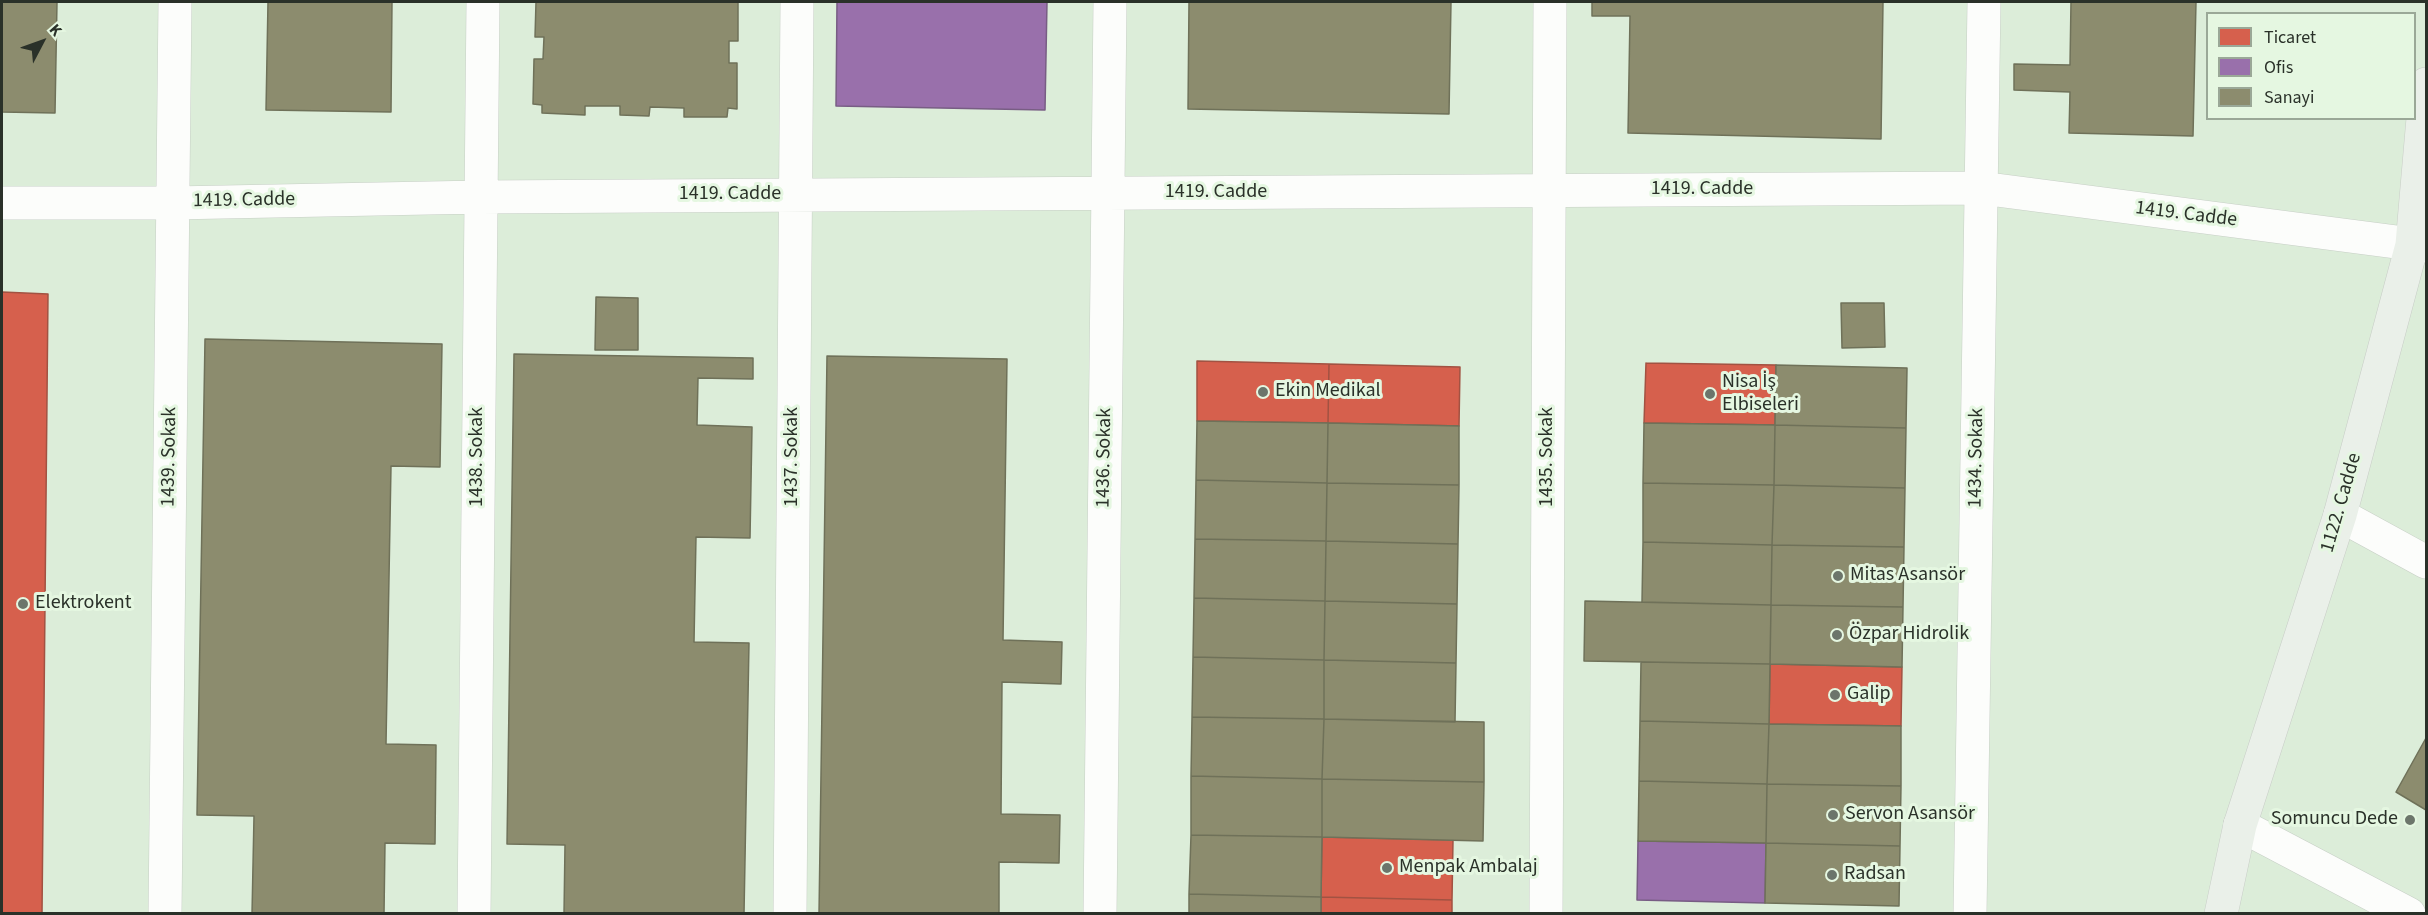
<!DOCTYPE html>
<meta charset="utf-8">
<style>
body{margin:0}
#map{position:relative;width:2428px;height:915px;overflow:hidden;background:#e8f2e6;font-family:"Source Sans 3",sans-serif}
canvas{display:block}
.frame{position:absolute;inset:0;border:3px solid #2a3129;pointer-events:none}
.legend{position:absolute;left:2206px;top:12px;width:210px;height:108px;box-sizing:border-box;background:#e5f7e1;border:2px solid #9aa897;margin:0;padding:8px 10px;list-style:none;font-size:18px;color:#2a3129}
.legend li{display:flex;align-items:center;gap:12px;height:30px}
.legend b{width:30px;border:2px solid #9aa897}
.north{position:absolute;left:12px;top:12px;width:60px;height:60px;-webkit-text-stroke:4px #e5f7e1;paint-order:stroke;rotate:49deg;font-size:16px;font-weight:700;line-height:24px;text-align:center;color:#2a3129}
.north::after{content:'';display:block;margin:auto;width:21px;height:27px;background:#2a3129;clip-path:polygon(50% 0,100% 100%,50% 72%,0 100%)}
</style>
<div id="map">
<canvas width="2428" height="915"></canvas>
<div class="frame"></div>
<ul class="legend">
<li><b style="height:16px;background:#d6604d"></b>Ticaret</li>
<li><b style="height:16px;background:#9970ab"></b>Ofis</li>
<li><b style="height:16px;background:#8c8c6e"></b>Sanayi</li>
</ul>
<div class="north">K</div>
</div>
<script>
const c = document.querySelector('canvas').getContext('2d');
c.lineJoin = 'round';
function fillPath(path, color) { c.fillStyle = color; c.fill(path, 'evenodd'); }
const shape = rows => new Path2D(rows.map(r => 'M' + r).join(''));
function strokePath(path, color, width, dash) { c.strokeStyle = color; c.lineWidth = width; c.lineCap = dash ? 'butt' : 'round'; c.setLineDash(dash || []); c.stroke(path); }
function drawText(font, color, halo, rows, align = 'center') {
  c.font = font + ' "Source Sans 3",sans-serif'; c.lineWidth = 6; c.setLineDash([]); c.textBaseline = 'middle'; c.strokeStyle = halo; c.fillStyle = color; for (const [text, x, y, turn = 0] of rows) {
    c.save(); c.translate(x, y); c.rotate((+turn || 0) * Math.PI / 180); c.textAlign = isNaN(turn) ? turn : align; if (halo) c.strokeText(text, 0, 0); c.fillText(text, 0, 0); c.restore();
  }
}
fillPath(shape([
 [2,2,2426,2,2426,913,2,913],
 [2208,14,2414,14,2414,118,2208,118]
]), '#dcedd9');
const shops = shape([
 [2,292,48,294,42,914,2,914,2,292],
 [1197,361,1329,364,1328,423,1197,421,1197,361],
 [1646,363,1776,365,1775,425,1644,423,1646,363],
 [1329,364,1460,367,1459,426,1328,423,1329,364],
 [1770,664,1902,667,1901,726,1769,724,1770,664],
 [1322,837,1453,840,1452,900,1321,897,1322,837],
 [1321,897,1452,900,1452,914,1321,914,1321,897]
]);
fillPath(shops, '#d6604d');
strokePath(shops, '#a25242', 1.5);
const offices = shape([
 [837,2,1047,2,1045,110,836,106,837,2],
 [1638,841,1766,843,1765,903,1637,900,1638,841]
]);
fillPath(offices, '#9970ab');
strokePath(offices, '#785d84', 1.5);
const industry = shape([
 [2,2,57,2,55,113,2,112,2,2],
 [245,2,392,2,391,112,266,110,268,2,245,2],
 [536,2,738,2,738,41,729,41,729,63,737,63,737,109,728,108,727,117,684,117,684,108,650,107,649,116,620,115,620,106,585,106,585,115,542,113,542,105,533,104,534,59,543,59,544,37,535,37,536,2],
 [1189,2,1497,2,1451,2,1449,114,1188,109,1189,2],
 [1592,2,1883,2,1881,139,1628,133,1630,16,1592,16,1592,2],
 [2071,2,2196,2,2193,136,2069,133,2070,92,2014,90,2014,64,2070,65,2071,2],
 [596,297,638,298,638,350,595,350,596,297],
 [1841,303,1884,303,1885,347,1842,348,1841,303],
 [205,339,442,344,440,467,391,466,386,744,436,745,435,844,385,843,384,914,252,914,254,816,197,815,205,339],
 [514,354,753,358,753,379,698,378,697,425,752,427,750,538,696,537,694,642,749,643,744,914,564,914,565,845,507,844,514,354],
 [827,356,1007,359,1003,640,1062,642,1061,684,1002,682,1001,814,1060,815,1059,863,999,862,999,914,819,914,827,356],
 [1776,365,1907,368,1906,428,1775,425,1776,365],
 [1197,421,1328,423,1327,483,1196,480,1197,421],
 [1328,423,1459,426,1459,485,1327,483,1328,423],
 [1644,423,1775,425,1774,485,1643,483,1644,423],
 [1775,425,1906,428,1905,488,1774,485,1775,425],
 [1196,480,1327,483,1326,541,1195,539,1196,480],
 [1327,483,1459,485,1458,544,1326,541,1327,483],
 [1643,483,1774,485,1772,545,1643,542,1643,483],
 [1774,485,1905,488,1904,547,1772,545,1774,485],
 [1195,539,1326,541,1325,601,1194,598,1195,539],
 [1326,541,1458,544,1457,604,1325,601,1326,541],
 [1643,542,1772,545,1771,605,1642,602,1643,542],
 [1772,545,1904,547,1903,607,1771,605,1772,545],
 [1194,598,1325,601,1324,660,1193,657,1194,598],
 [1325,601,1457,604,1456,663,1324,660,1325,601],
 [1585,601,1771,605,1770,664,1584,661,1585,601],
 [1771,605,1903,607,1902,667,1770,664,1771,605],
 [1193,657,1324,660,1324,719,1192,717,1193,657],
 [1324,660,1456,663,1455,722,1324,719,1324,660],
 [1641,662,1770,664,1769,724,1640,721,1641,662],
 [1192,717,1324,719,1322,779,1191,776,1192,717],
 [1324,719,1484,722,1484,782,1322,779,1324,719],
 [1640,721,1769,724,1767,784,1639,781,1640,721],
 [1769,724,1901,726,1901,786,1767,784,1769,724],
 [2426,738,2426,810,2396,792,2426,738],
 [1191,776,1322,779,1322,837,1191,835,1191,776],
 [1322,779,1484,782,1483,841,1322,837,1322,779],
 [1639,781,1767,784,1766,843,1638,841,1639,781],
 [1767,784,1901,786,1900,846,1766,843,1767,784],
 [1191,835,1322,837,1321,897,1189,894,1191,835],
 [1766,843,1900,846,1899,906,1765,903,1766,843],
 [1189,894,1321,897,1321,914,1189,914,1189,894]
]);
fillPath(industry, '#8c8c6e');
strokePath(industry, '#6f7159', 1.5);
const minor = shape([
 [2,203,173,203,480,197,1981,188,2426,246],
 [2340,515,2426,562],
 [2240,825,2409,914],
 [165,914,175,2],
 [474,914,483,2],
 [790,914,797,2],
 [1100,914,1110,2],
 [1546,914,1550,2],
 [1970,914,1984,2]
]);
const major = shape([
 [2221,914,2240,825,2340,515,2412,245,2426,84]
]);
strokePath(minor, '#c7cfc6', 34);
strokePath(major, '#c8cdc7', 34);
strokePath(minor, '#fcfdfb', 33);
strokePath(major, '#eaf0e9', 33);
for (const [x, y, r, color] of [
 [1263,392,6,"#6c756b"],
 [1710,394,6,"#6c756b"],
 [1838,576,6,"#6c756b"],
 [23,604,6,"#6c756b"],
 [1837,635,6,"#6c756b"],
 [1835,695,6,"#6c756b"],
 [1833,815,6,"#6c756b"],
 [2410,820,6,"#6c756b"],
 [1387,868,6,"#6c756b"],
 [1832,875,6,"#6c756b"]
]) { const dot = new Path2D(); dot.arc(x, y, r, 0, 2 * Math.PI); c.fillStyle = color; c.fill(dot); strokePath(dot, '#e5f7e1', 2); }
drawText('20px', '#2a3129', '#e5f7e1', [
 ["1419. Cadde",1702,190],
 ["1419. Cadde",1216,193],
 ["1419. Cadde",730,195],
 ["1419. Cadde",244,201,-1],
 ["1419. Cadde",2186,215,7],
 ["1439. Sokak",170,457,-89],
 ["1438. Sokak",478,457,-90],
 ["1437. Sokak",793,457,-90],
 ["1435. Sokak",1548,457,-90],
 ["1436. Sokak",1105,458,-89],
 ["1434. Sokak",1977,458,-89],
 ["1122. Cadde",2342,503,-74]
]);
drawText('20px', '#2a3129', '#e5f7e1', [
 ["Nisa İş",1722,383],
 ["Elbiseleri",1722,406],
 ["Ekin Medikal",1275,392],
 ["Mitas Asansör",1850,576],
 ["Elektrokent",35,604],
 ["Özpar Hidrolik",1849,635],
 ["Galip",1847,695],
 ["Servon Asansör",1845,815],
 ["Somuncu Dede",2398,820,"right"],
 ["Menpak Ambalaj",1399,868],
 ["Radsan",1844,875]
], 'left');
</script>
